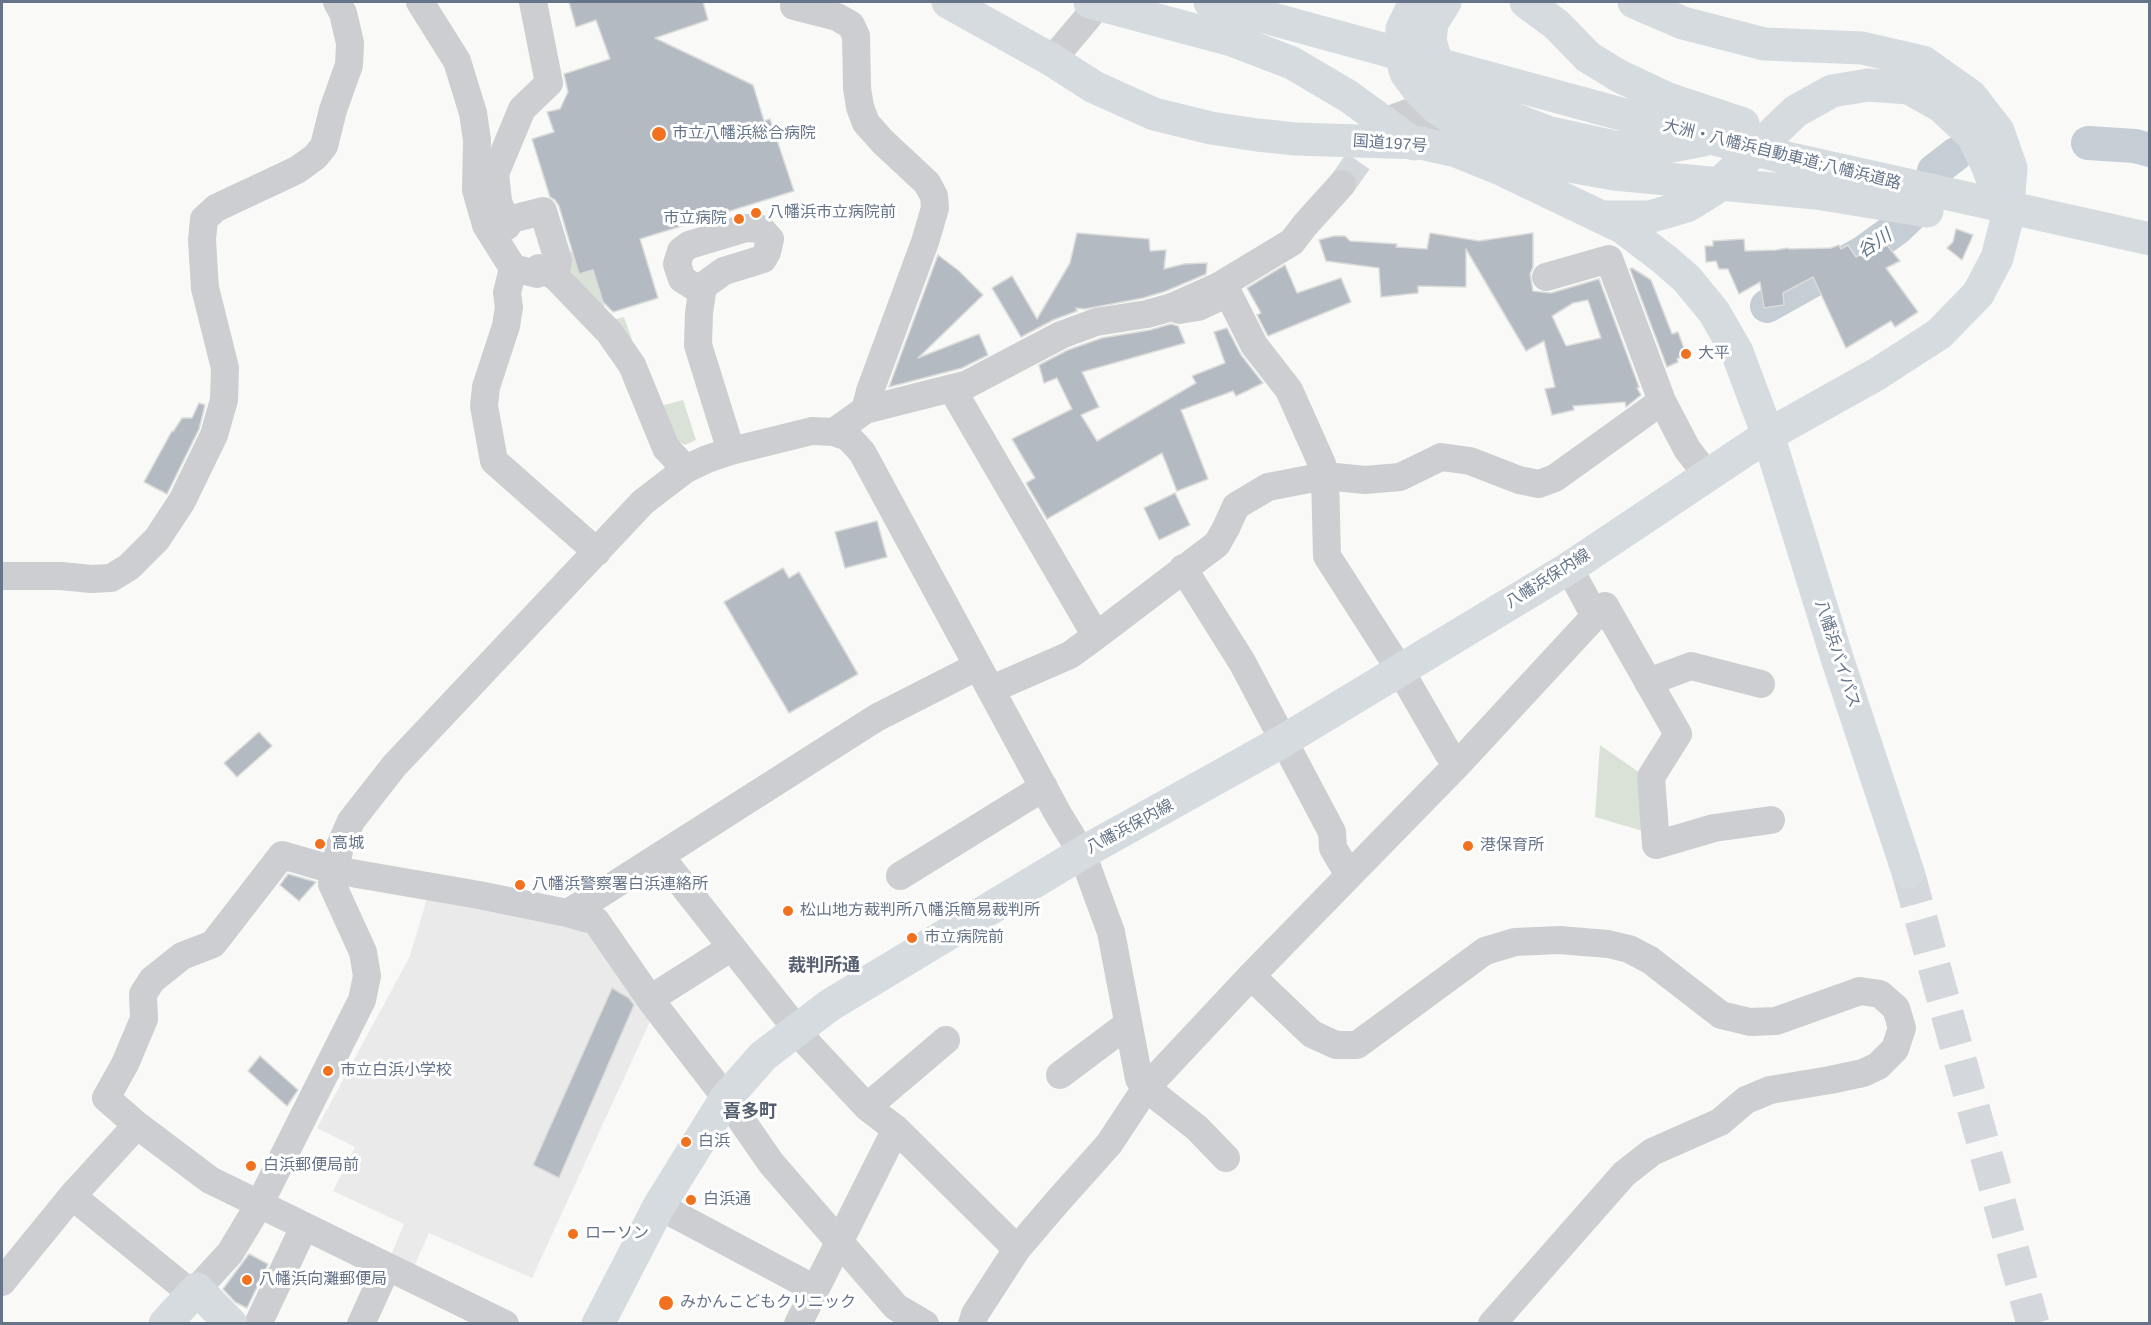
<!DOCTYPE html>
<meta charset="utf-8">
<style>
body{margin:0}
#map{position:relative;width:2151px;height:1325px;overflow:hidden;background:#f9f9f7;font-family:Arial,sans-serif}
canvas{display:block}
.frame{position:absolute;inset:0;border:3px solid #66748a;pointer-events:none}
</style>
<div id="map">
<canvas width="2151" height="1325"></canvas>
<div class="frame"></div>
</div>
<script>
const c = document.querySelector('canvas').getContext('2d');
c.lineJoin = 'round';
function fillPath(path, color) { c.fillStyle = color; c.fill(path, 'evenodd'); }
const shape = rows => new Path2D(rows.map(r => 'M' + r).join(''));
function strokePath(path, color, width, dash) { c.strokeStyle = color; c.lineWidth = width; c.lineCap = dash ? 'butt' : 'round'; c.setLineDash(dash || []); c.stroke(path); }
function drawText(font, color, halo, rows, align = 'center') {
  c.font = font + ' Arial,"Noto Sans JP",sans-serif'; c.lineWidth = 6; c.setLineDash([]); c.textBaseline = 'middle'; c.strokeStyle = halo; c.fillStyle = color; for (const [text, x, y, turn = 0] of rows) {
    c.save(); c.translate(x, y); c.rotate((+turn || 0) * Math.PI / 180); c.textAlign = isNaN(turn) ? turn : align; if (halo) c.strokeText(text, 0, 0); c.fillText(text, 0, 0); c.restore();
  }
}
fillPath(shape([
 [428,895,592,928,654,1013,532,1278,429,1233,412,1271,389,1260,404,1224,333,1191,355,1147,317,1128,410,956]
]), '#eaeaea');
fillPath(shape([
 [572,251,579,274,593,270,609,321,624,317,649,388,573,279,568,253],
 [683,400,696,440,685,445,668,436,657,407],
 [1600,745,1640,773,1643,831,1595,817]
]), '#dae2d7');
strokePath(shape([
 [2088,143,2135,146,2150,150],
 [1767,306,1864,252,1897,228,1917,209,1931,184,1934,171,1956,154]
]), '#c5ced5', 34);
const building = shape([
 [569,2,703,2,708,20,655,38,753,85,764,121,770,119,794,191,640,239,658,298,613,312,603,302,593,270,579,274,559,206,555,200,550,197,532,139,554,132,547,112,560,109,568,92,564,74,610,59,596,20,576,27,569,2],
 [1956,229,1973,235,1962,260,1947,248,1953,242,1956,229],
 [1077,233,1149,239,1150,251,1166,250,1164,269,1184,264,1207,263,1206,274,1166,291,1143,298,1085,309,1076,308,1077,311,1053,320,1021,337,992,288,1012,276,1037,319,1070,263,1077,233],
 [1430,233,1479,241,1533,233,1533,267,1530,274,1533,291,1551,293,1599,279,1639,387,1637,388,1641,395,1626,407,1625,402,1573,406,1574,410,1552,415,1545,389,1555,387,1544,341,1526,351,1466,249,1466,287,1418,286,1418,293,1381,297,1379,268,1326,261,1319,240,1334,236,1345,236,1350,241,1397,244,1396,247,1427,249,1430,233],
 [1588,300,1601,338,1566,346,1552,316,1573,303,1588,300],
 [1744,239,1745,251,1776,250,1788,248,1789,249,1831,248,1839,245,1841,249,1848,245,1856,257,1864,252,1868,256,1887,245,1900,261,1886,268,1918,312,1895,327,1891,321,1846,348,1813,277,1783,293,1784,305,1764,308,1760,282,1739,294,1728,269,1719,269,1716,261,1706,262,1705,246,1713,246,1713,241,1744,239],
 [938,255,959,271,983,295,918,358,979,334,988,355,962,368,889,387,938,255],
 [1285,265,1297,293,1341,278,1351,302,1268,336,1257,315,1261,313,1247,288,1285,265],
 [1632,268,1651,280,1672,334,1678,332,1686,354,1677,359,1678,362,1667,367,1630,269,1632,268],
 [1171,324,1178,326,1185,343,1082,372,1099,407,1081,415,1097,441,1196,383,1192,376,1225,363,1214,332,1227,328,1241,355,1263,383,1236,396,1233,391,1181,410,1208,479,1177,491,1162,453,1047,519,1026,483,1035,478,1012,439,1072,409,1057,378,1044,383,1039,365,1068,350,1102,338,1150,330,1171,324],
 [199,403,205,405,199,429,167,494,144,482,172,431,173,432,182,418,192,418,199,403],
 [1175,493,1190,525,1159,540,1144,508,1175,493],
 [877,521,887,557,845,568,835,532,877,521],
 [783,568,789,578,799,572,858,674,789,713,724,602,783,568],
 [259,732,272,746,237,777,224,763,259,732],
 [288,874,316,882,299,901,280,885,288,874],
 [612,988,629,998,634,1005,559,1178,533,1165,612,988],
 [260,1056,298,1090,287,1106,248,1071,260,1056],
 [249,1254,268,1264,247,1308,235,1302,223,1289,249,1254]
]);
fillPath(building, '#b4bac1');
strokePath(building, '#dbdbd9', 1.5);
strokePath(shape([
 [1342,184,1378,133,1384,128]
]), '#d4d8dc', 28, [28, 14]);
strokePath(shape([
 [1908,872,2033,1324]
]), '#d4d8dc', 33, [33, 16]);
strokePath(shape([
 [420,2,457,61,473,113,477,140,476,190,486,225,513,268,537,274,539,268,556,277,609,332,632,365,666,448,686,469],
 [794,6,837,17,851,25,856,36,857,88,860,107,866,123,883,142,927,183,934,196,935,208,925,242,870,391,865,410],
 [1052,60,1089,16],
 [1397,117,1408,113,1427,113,1449,123,1453,127],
 [504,221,543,211,558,260,556,277],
 [507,226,498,201,495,174,522,109,549,83,533,2],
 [513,268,507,293,509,307,506,326,486,387,484,406,494,461,597,552],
 [1546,277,1609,259,1662,401,1687,449,1707,475],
 [693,286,682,279,677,264,681,251,689,245,746,228,761,229,770,239,767,252,763,259,724,271,703,286,699,313,698,345,731,451],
 [1172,307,1179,310,1198,307,1228,293,1254,345,1289,390,1322,464,1325,476,1327,556,1400,670,1448,753,1458,764],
 [952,389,1096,636],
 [834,432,865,410,968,384,1061,335,1096,322,1147,314,1172,307,1219,286,1292,242,1305,225,1342,184],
 [1183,568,1242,662,1332,832,1333,848,1349,875],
 [2,576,61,576,91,579,111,578,129,567,157,539,182,501,214,435,224,400,225,368,205,288,202,240,204,219,216,208,297,170,315,157,324,146,333,110,349,65,350,43,343,13,337,2],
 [1595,616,1605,606,1678,734,1651,777,1656,845,1714,828,1771,820],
 [1648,682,1691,666,1761,684],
 [992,689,1070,655,1096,636,1217,544,1226,528,1236,506,1268,487,1325,476,1365,480,1400,477,1441,457,1470,461,1519,480,1539,484,1555,478,1662,401],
 [660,856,809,1045,867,1107,896,1129,1017,1249],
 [900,876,1044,787],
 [567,913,597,896,876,718,978,666],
 [1251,976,1312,1034,1336,1045,1357,1045,1485,951,1515,942,1559,940,1608,944,1629,949,1650,960,1721,1015,1750,1022,1776,1021,1860,991,1880,994,1896,1008,1902,1028,1895,1049,1878,1066,1863,1073,1830,1080,1770,1090,1746,1100,1720,1122,1652,1152,1624,1174,1492,1324],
 [650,999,732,947],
 [1060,1075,1128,1024],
 [867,1107,946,1040],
 [72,1196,192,1294],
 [659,1206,815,1289],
 [2,1282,72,1196,137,1125],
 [197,1289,230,1253,259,1205,362,1000,367,976,363,952,332,884,340,846,351,821,394,766,643,502,686,469,707,459,731,451,812,431,834,432,848,437,862,452,1058,814,1082,853,1111,932,1139,1079,1146,1088,1197,1128,1226,1158],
 [258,1324,304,1227],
 [361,1324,387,1267],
 [505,1324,210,1180,137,1125,106,1098,125,1064,144,1019,143,994,152,980,182,956,213,944,282,855,334,870,479,895,567,913,596,921,652,1002,726,1098,771,1163,896,1307,925,1324],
 [798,1324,896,1129],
 [972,1324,975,1314,1017,1249,1058,1201,1109,1144,1146,1088,1251,976,1458,764,1595,616,1569,568]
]), '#ccced2', 28);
strokePath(shape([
 [165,1324,197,1289,231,1324],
 [598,1324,659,1206,726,1098,763,1056,797,1030,830,1005,1082,853,1283,741,1569,568,1768,435]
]), '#d6dbe0', 33);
strokePath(shape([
 [948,2,1052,60,1094,87,1154,114,1211,128,1257,135,1296,139,1420,143,1456,151,1503,170,1622,227,1664,259,1687,279,1714,312,1737,352,1768,435,1837,658,1908,872],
 [1090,2,1232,40,1292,63,1348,96,1414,144],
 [1210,2,1654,123,1787,158,2150,239],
 [1415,2,1402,29,1402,59,1406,73,1417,88,1438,109,1470,129,1516,150,1564,165,1614,174,1816,193,1927,211],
 [1445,2,1432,23,1430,41,1441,76,1459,93,1495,112,1547,132,1615,147,1656,149,1703,140],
 [1526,2,1557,25,1588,57,1619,76,1668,99,1743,124],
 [1634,2,1683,23,1764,44,1862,48,1923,62,1971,96,1998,131,2011,168,2007,219,1997,258,1978,294,1939,334,1877,374,1768,435],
 [1602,217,1649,217,1687,206,1713,190,1796,111,1832,91,1868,85,1909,88,1941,106,1973,136,1988,167,2007,219]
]), '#d6dbe0', 33);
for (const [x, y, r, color] of [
 [659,134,8,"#f1711f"],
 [756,213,6,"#f1711f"],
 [739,219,6,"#f1711f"],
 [1686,354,6,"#f1711f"],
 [320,844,6,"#f1711f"],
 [1468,846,6,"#f1711f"],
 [520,885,6,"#f1711f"],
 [788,911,6,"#f1711f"],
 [912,938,6,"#f1711f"],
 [328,1071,6,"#f1711f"],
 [686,1142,6,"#f1711f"],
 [251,1166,6,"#f1711f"],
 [691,1200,6,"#f1711f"],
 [573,1234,6,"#f1711f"],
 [247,1280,6,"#f1711f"],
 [666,1303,8,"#f1711f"]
]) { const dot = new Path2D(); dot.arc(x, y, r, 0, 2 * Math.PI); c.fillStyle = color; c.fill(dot); strokePath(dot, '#fff', 2); }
drawText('16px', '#66748a', '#fff', [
 ["市立八幡浜総合病院",672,134],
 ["八幡浜市立病院前",768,213],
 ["市立病院",727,219,"right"],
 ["大平",1698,354],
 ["高城",332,844],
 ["港保育所",1480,846],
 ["八幡浜警察署白浜連絡所",532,885],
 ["松山地方裁判所八幡浜簡易裁判所",800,911],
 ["市立病院前",924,938],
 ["市立白浜小学校",340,1071],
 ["白浜",698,1142],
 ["白浜郵便局前",263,1166],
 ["白浜通",703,1200],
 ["ローソン",585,1234],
 ["八幡浜向灘郵便局",259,1280],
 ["みかんこどもクリニック",680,1303]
], 'left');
drawText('16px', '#66748a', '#fff', [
 ["国道197号",1390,144,4],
 ["大洲・八幡浜自動車道;八幡浜道路",1782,155,14],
 ["八幡浜保内線",1548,579,-32],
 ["八幡浜バイパス",1837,654,72],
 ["八幡浜保内線",1130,827,-28]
]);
drawText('italic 18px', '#627685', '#fff', [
 ["谷川",1875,244,-34]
]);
drawText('bold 18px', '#555f6f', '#fff', [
 ["裁判所通",824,966],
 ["喜多町",750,1112]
]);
</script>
